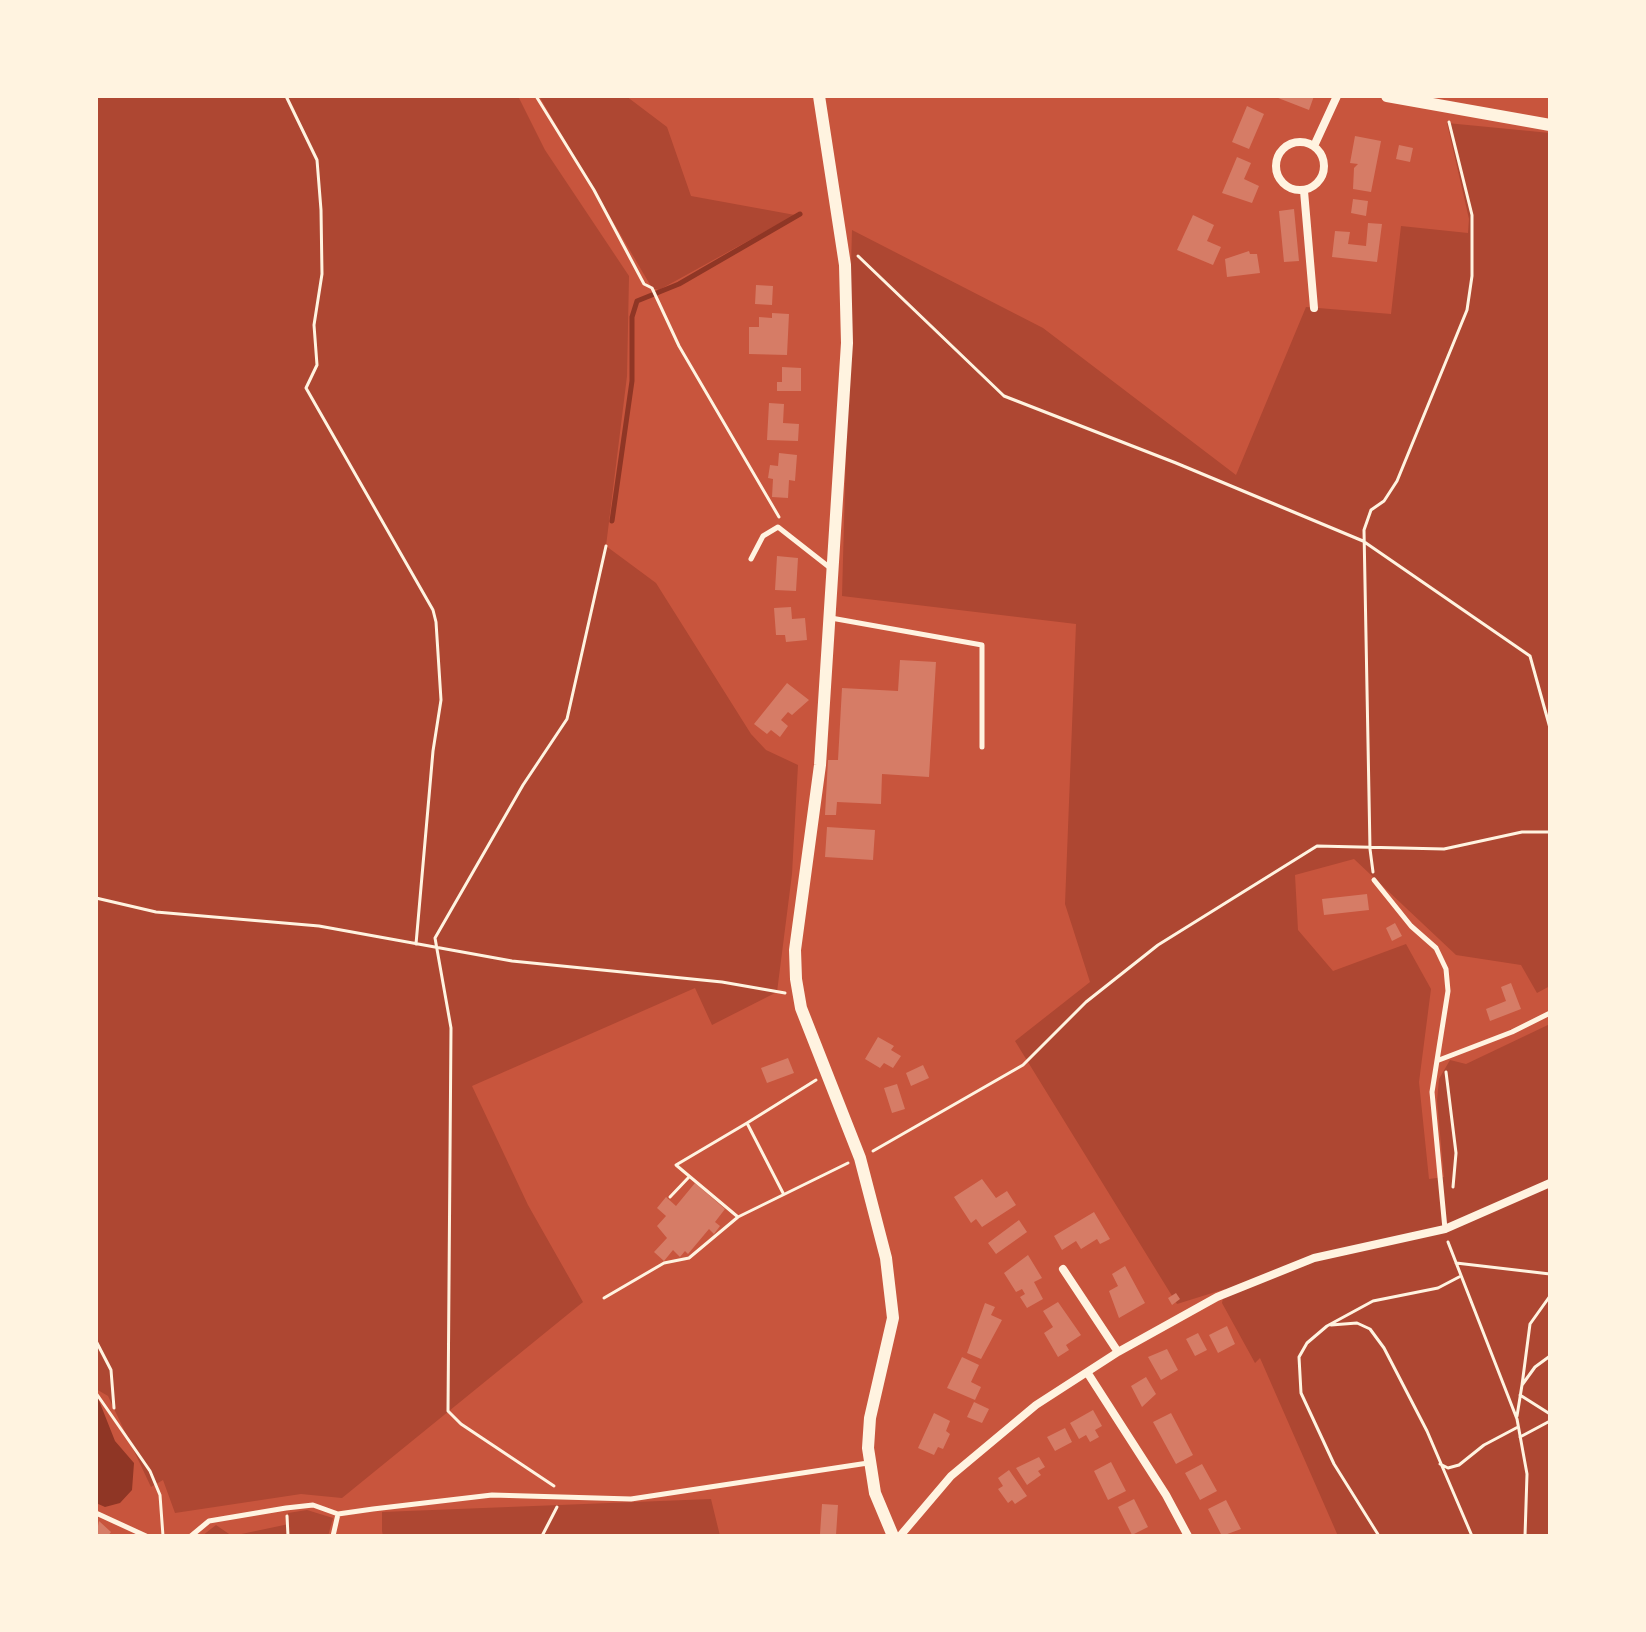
<!DOCTYPE html>
<style>
body{margin:0}
#map{position:relative;width:1646px;height:1632px;overflow:hidden;background:#c8553d;font-family:Manrope,sans-serif}
canvas{display:block}
.frame{position:absolute;inset:0;border:98px solid #fff3e0;pointer-events:none}
</style>
<div id="map">
<canvas width="1646" height="1632"></canvas>
<div class="frame"></div>
</div>
<script>
const c = document.querySelector('canvas').getContext('2d');
c.lineJoin = 'round';
function fillPath(path, color) { c.fillStyle = color; c.fill(path, 'evenodd'); }
const shape = rows => new Path2D(rows.map(r => 'M' + r).join(''));
function strokePath(path, color, width, dash) { c.strokeStyle = color; c.lineWidth = width; c.lineCap = dash ? 'butt' : 'round'; c.setLineDash(dash || []); c.stroke(path); }
fillPath(shape([
 [96,96,518,96,545,150,629,276,627,376,606,546,656,583,751,734,766,750,798,765,792,874,777,992,712,1025,695,988,472,1086,528,1205,583,1302,342,1498,301,1494,175,1513,163,1480,151,1487,108,1396,96,1389],
 [539,96,626,96,667,127,691,196,795,215,659,290,652,288],
 [1447,123,1550,133,1550,986,1537,993,1521,965,1456,955,1354,859,1295,875,1298,930,1333,971,1406,944,1431,989,1419,1082,1429,1179,1444,1177,1437,1101,1439,1079,1450,1060,1466,1064,1550,1024,1550,1536,1338,1536,1260,1358,1255,1363,1222,1303,1225,1289,1177,1304,1015,1041,1090,982,1065,904,1076,624,842,596,852,230,1043,328,1236,475,1306,307,1391,314,1401,226,1468,233,1469,219],
 [711,1499,720,1536,383,1536,382,1531,382,1512],
 [307,1510,333,1518,328,1536,202,1536,216,1525,232,1536,289,1524,288,1513]
]), '#ae4732');
fillPath(shape([
 [96,1393,115,1441,134,1463,132,1490,120,1503,105,1507,96,1503]
]), '#8f3625');
strokePath(shape([
 [612,521,632,381,632,317,637,301,679,284,800,214]
]), '#8f3625', 5);
fillPath(shape([
 [1273,96,1314,96,1309,110],
 [1247,106,1264,114,1249,149,1232,142],
 [1355,136,1381,141,1371,192,1353,189,1354,168,1358,164,1350,163],
 [1399,145,1413,148,1410,162,1396,159],
 [1237,157,1251,163,1244,179,1259,186,1252,203,1222,193],
 [1353,199,1368,201,1366,216,1351,213],
 [1294,209,1299,261,1284,262,1279,211],
 [1193,215,1214,225,1207,241,1221,247,1213,265,1177,250],
 [1368,223,1382,224,1377,262,1332,257,1335,231,1350,232,1348,244,1366,246],
 [1249,251,1250,254,1257,254,1260,273,1227,277,1225,259],
 [756,285,773,286,772,305,755,304],
 [772,313,789,314,787,355,749,354,749,327,759,327,759,317,772,318],
 [782,367,801,368,801,391,777,391,777,382,782,382],
 [769,403,784,404,783,423,799,424,798,441,767,440],
 [779,453,797,455,795,481,789,480,788,498,772,497,773,479,768,478,770,465,778,466],
 [777,556,798,558,796,591,775,590],
 [791,607,792,619,805,618,807,640,786,642,785,635,776,635,774,608],
 [900,660,936,662,929,777,882,774,881,804,837,802,836,815,825,815,828,760,838,760,842,688,898,691],
 [787,683,809,700,792,715,788,712,781,720,788,726,780,737,771,730,767,734,754,724],
 [827,827,875,830,873,860,825,857],
 [1367,894,1369,910,1324,915,1322,899],
 [1395,923,1402,936,1392,941,1386,928],
 [1511,983,1521,1009,1490,1021,1486,1009,1506,1001,1501,987],
 [878,1037,894,1046,891,1050,901,1056,893,1068,884,1063,880,1068,865,1059],
 [788,1058,794,1073,767,1083,761,1068],
 [923,1065,929,1078,911,1086,906,1073],
 [897,1084,905,1109,892,1113,884,1088],
 [982,1179,996,1198,1007,1191,1016,1205,982,1227,976,1219,971,1223,954,1197],
 [695,1183,725,1209,715,1222,720,1226,714,1234,709,1229,688,1254,685,1251,680,1257,673,1250,664,1261,654,1252,667,1238,657,1226,666,1216,657,1208,666,1197,676,1206],
 [1094,1212,1110,1239,1100,1244,1097,1239,1081,1249,1076,1241,1062,1250,1054,1236],
 [1019,1220,1027,1232,996,1254,988,1243],
 [1028,1255,1042,1278,1034,1282,1043,1299,1027,1308,1020,1297,1025,1294,1022,1289,1016,1292,1004,1273],
 [1125,1266,1145,1303,1119,1318,1109,1291,1118,1286,1112,1274],
 [1176,1293,1180,1299,1172,1305,1168,1298],
 [1058,1302,1081,1335,1066,1345,1069,1350,1058,1357,1044,1333,1053,1327,1043,1311],
 [985,1303,995,1307,991,1315,1002,1320,981,1359,967,1353],
 [1227,1326,1235,1344,1218,1353,1209,1335],
 [1198,1333,1207,1350,1195,1356,1186,1339],
 [1167,1349,1178,1370,1161,1380,1148,1357],
 [962,1357,979,1365,971,1382,981,1387,975,1400,947,1388],
 [1146,1377,1156,1394,1142,1407,1131,1386],
 [974,1402,989,1409,982,1423,967,1417],
 [1093,1410,1102,1426,1095,1430,1099,1437,1090,1442,1086,1435,1079,1439,1070,1423],
 [934,1413,950,1421,946,1431,950,1434,943,1449,938,1447,934,1455,918,1448],
 [1171,1413,1193,1455,1176,1464,1153,1422],
 [1065,1428,1072,1442,1055,1451,1047,1437],
 [1039,1457,1045,1467,1038,1471,1041,1475,1027,1485,1016,1468],
 [1111,1462,1126,1491,1108,1500,1094,1471],
 [1202,1464,1217,1491,1200,1500,1185,1473],
 [1009,1470,1027,1496,1015,1504,1012,1500,1008,1503,998,1489,1003,1486,998,1478],
 [1134,1499,1148,1527,1132,1535,1118,1507],
 [1226,1500,1241,1529,1222,1536,1208,1509],
 [822,1504,838,1505,836,1535,820,1534],
 [99,1521,111,1532,108,1536,96,1536]
]), '#d67c66');
strokePath(shape([
 [286,96,317,160,321,210,322,274,314,325,317,365,306,388,433,610,436,622,441,700,433,751,416,944],
 [536,96,594,190,644,284,652,288,679,346,779,517],
 [858,256,1004,396,1176,463,1363,541,1530,656,1550,728],
 [1373,872,1370,849,1364,530,1371,510,1384,501,1397,481,1467,310,1472,276,1472,215,1449,122],
 [96,898,156,912,319,926,512,961,722,982,785,993],
 [1446,1072,1456,1153,1453,1187],
 [873,1151,1023,1065,1086,1002,1158,945,1317,846,1444,849,1522,832,1550,832],
 [783,1193,747,1123,816,1080],
 [670,1197,689,1177],
 [738,1217,676,1165,747,1123],
 [1448,1242,1517,1419,1527,1474,1525,1536],
 [1456,1263,1550,1274],
 [604,1298,664,1263,689,1258,738,1217,848,1163],
 [1331,1325,1357,1323,1370,1329,1384,1348,1427,1431,1472,1536],
 [96,1341,111,1370,114,1408],
 [1522,1385,1530,1324,1550,1296],
 [96,1393,150,1471,160,1495,163,1536],
 [1520,1395,1550,1414],
 [1517,1416,1522,1385,1535,1367,1550,1356],
 [1520,1437,1550,1421],
 [1440,1464,1448,1468,1459,1465,1484,1445,1518,1427],
 [554,1486,461,1424,448,1411,451,1028,435,938,523,785,567,719,606,546],
 [287,1516,288,1536],
 [542,1536,557,1507],
 [1379,1536,1334,1464,1301,1393,1299,1357,1307,1343,1327,1326,1373,1301,1438,1288,1459,1277]
]), '#fff3e0', 3);
strokePath(shape([
 [751,559,763,536,778,527,829,567],
 [831,618,982,645,982,747],
 [1374,880,1411,926,1436,948,1446,969,1448,991,1432,1092,1445,1229],
 [1439,1060,1512,1032,1550,1013],
 [96,1513,146,1536],
 [191,1536,209,1521,286,1508,313,1505,338,1514],
 [333,1536,338,1514,373,1509,492,1495,631,1499,868,1463]
]), '#fff3e0', 5);
strokePath(shape([
 '1276 166a24 24 0 1 1 48 0a24 24 0 1 1-48 0Z',
 [1314,146,1337,96],
 [1304,191,1314,308],
 [1063,1269,1118,1352],
 [1087,1372,1166,1495,1188,1536],
 [900,1536,951,1476,1036,1405,1118,1352,1217,1297,1314,1258,1445,1229,1550,1183]
]), '#fff3e0', 8);
strokePath(shape([
 [819,96,845,265,847,343,820,765,795,950,796,979,801,1008,860,1158,886,1258,893,1318,870,1418,868,1448,875,1493,893,1536],
 [1387,96,1550,125]
]), '#fff3e0', 12);
</script>
